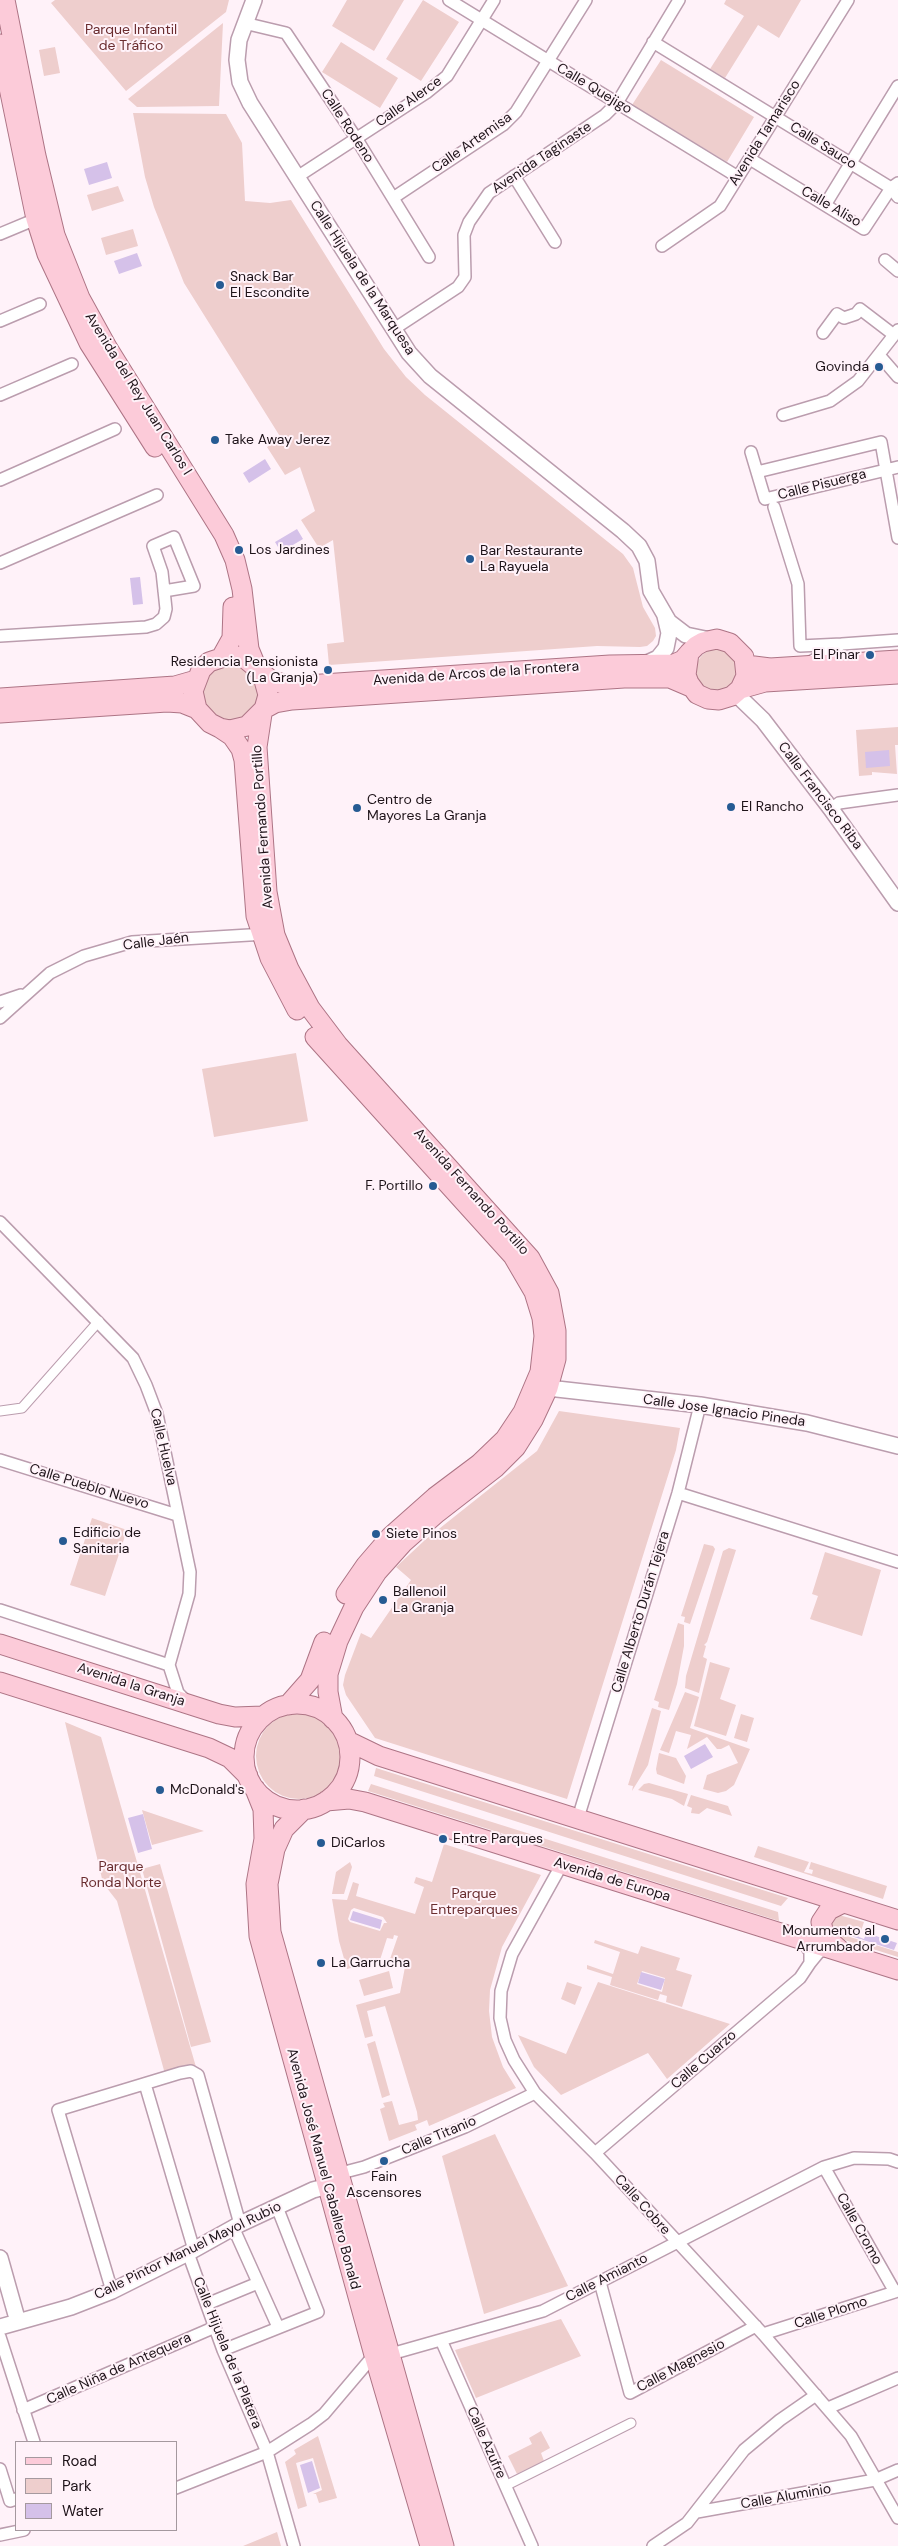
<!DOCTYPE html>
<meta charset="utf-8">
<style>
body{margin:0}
#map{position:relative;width:898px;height:2546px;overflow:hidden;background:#fff2f9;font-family:"DM Sans",sans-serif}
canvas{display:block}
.legend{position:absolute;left:15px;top:2441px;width:162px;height:90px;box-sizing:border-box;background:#fff2f9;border:1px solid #a5999f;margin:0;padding:6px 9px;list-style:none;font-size:15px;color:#1e1319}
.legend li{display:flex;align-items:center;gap:10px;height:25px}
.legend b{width:25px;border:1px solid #a5999f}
</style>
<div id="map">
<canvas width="898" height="2546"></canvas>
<ul class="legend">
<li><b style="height:6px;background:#fccbd9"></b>Road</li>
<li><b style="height:14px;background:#eececd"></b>Park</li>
<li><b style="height:14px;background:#d5c1e9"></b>Water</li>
</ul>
</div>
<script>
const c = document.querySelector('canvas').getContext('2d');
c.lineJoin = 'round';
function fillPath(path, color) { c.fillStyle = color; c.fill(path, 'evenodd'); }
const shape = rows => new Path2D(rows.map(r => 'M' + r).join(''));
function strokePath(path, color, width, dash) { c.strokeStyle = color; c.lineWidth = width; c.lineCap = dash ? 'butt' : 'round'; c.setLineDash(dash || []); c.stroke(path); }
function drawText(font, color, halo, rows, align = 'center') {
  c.font = font + ' "DM Sans",sans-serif'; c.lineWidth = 4; c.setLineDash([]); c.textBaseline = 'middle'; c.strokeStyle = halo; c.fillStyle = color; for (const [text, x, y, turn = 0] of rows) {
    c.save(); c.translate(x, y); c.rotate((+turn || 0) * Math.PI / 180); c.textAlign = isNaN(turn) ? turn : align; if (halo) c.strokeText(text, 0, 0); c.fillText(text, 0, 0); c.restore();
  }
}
fillPath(shape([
 [55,0,229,0,226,12,126,91,51,3],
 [347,0,404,0,374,51,332,26],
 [423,0,459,22,421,81,386,59],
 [726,0,801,0,779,38,758,25,725,78,710,69,744,16,724,4],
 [223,23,219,106,137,107,128,99],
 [341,42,398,78,380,108,322,72],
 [55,47,60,73,44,76,39,50],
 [661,60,754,117,727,162,632,105],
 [133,113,226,114,242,143,245,201,270,203,291,200,384,349,406,377,425,395,623,554,633,568,643,607,655,628,656,636,653,641,647,646,640,647,597,646,329,665,327,644,344,642,333,540,319,548,301,520,315,511,300,467,285,475,267,447,281,438,184,283,154,207,145,177],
 [118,186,124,201,92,211,87,195],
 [133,229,138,246,106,255,101,238],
 '696 670a21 21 0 1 1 42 0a21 21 0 1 1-42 0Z',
 '201 693a29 29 0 1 1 58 0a29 29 0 1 1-58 0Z',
 [898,727,898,745,895,745,897,774,872,772,872,775,859,776,856,730],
 [296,1053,308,1121,214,1137,202,1069],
 [559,1411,680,1428,676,1450,567,1799,375,1738,346,1695,343,1685,345,1675,361,1633,371,1638,411,1580,396,1567,425,1540,537,1451],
 [92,1518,127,1530,105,1596,70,1585],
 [704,1544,713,1546,715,1549,690,1624,684,1622,685,1617,681,1616],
 [729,1548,736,1550,707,1642,704,1645,706,1646,703,1657,707,1659,699,1693,685,1688,686,1676,723,1551],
 [825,1552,881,1570,862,1636,810,1619,818,1596,812,1594],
 [678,1623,684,1625,684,1646,677,1684,669,1710,658,1707,659,1702,654,1700],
 [710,1662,730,1668,720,1699,736,1705,726,1736,694,1726],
 [685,1692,699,1697,690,1728,750,1749,734,1785,726,1791,718,1793,703,1789,707,1775,738,1763,729,1745,721,1749,717,1749,707,1737,687,1749,691,1735,676,1731,669,1753,660,1750],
 [652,1708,661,1711,648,1765,632,1791,633,1786,628,1785],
 '256 1756a43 43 0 1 1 86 0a43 43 0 1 1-86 0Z',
 [741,1714,754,1718,747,1742,734,1738],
 [65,1722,101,1737,196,2067,165,2074,117,1901,103,1883],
 [659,1753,676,1758,686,1776,684,1784,657,1774,656,1769],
 [376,1768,788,1898,781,1906,374,1776],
 [649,1783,688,1794,684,1806,672,1799,638,1790,644,1784],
 [371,1784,778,1912,779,1921,368,1791],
 [691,1795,728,1806,732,1816,707,1808,699,1814,691,1813,692,1808,687,1806],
 [142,1810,204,1831,152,1845],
 [444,1844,541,1875,502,1947,490,1990,489,2011,492,2037,503,2067,516,2088,429,2126,427,2120,415,2125,417,2130,389,2141,380,2109,385,2107,383,2103,392,2101,399,2125,418,2120,417,2112,385,2006,367,2011,373,2036,365,2038,356,2005,400,1993,405,1967,389,1962,398,1936,394,1935,393,1939,387,1938,380,1960,347,1969,339,1941,332,1899,347,1900,353,1882,359,1884,356,1896,415,1914,424,1887,414,1883,416,1877,432,1882],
 [354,1908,383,1917,387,1923,384,1923,380,1931,350,1922,348,1919,351,1910],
 [758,1846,809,1862,804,1872,812,1874,813,1870,809,1869,811,1862,887,1886,883,1899,754,1857],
 [350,1862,352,1867,344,1894,332,1894,336,1872],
 [160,1864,211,2042,191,2047,142,1869],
 [839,1915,864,1922,861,1931,853,1928,850,1937,898,1952,898,1957,835,1937,830,1923],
 [595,1940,638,1954,641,1946,680,1958,676,1970,692,1975,682,2007,666,2002,667,1996,660,1994,658,2000,610,1985,612,1977,587,1969,587,1965,613,1974,620,1952,594,1943],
 [642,1971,665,1978,662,1992,637,1984],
 [389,1971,393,1988,364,1996,359,1980],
 [567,1982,582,1987,575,2005,561,1999],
 [598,1982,730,2024,667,2079,648,2053,561,2095,534,2067,518,2035,566,2054],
 [375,2041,390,2095,382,2098,367,2044],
 [495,2134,568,2286,484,2314,442,2156],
 [561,2319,581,2356,476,2398,455,2350],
 [541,2431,550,2448,541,2453,544,2461,517,2474,508,2456,532,2444,529,2438],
 [318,2436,337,2498,319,2503,316,2494,313,2494,322,2490,313,2458,296,2463,307,2506,298,2509,285,2462,296,2454,294,2450],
 [277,2532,281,2546,243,2546]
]), '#eececd');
fillPath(shape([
 [107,162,112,178,89,185,84,169],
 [137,253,142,266,119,274,114,261],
 [265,459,271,469,249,483,243,473],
 [297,529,303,539,281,552,275,542],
 [140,577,143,604,133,605,130,578],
 [889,750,890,766,866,768,865,752],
 [705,1744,713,1757,691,1769,684,1756],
 [143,1814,152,1849,138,1853,128,1818],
 [353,1911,382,1920,380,1929,350,1920],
 [853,1929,861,1931,859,1932,859,1937,864,1939,866,1934,874,1937,867,1933,897,1943,894,1950,851,1936],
 [641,1972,665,1979,661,1990,638,1983],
 [312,2461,320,2488,308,2493,300,2465]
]), '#d5c1e9');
const pedestrian = shape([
 [0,1411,22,1408,99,1321],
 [505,2486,631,2423]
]);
const minor = shape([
 [449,0,738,177],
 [244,23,286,33,356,138,429,257],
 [653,42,891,188,898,197],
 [750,159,864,229,891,188,898,183],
 [514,176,555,242],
 [297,177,426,93,447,76,494,0],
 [393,198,503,125,516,112,586,0],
 [825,205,898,86],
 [0,234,36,219],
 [662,246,720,206,848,0],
 [885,260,898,271],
 [0,321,40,304],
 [394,329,458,287,465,277,464,235,469,222,489,193,605,115,617,103,679,0],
 [823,333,837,314,844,318,856,314,860,309,894,335],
 [879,355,898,377],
 [0,395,72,364],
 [783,415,830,401,858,381,898,330],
 [751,452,765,499,898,467],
 [757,472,881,442,898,538],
 [0,480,115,429],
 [774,507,798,584,800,646,842,644],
 [0,563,157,495],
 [0,636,146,627,156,624,164,617,166,609,162,572,153,546,174,537,194,586,164,591],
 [810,662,842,644,898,640],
 [831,809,839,803,898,795],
 [0,1002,21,995],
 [0,1018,50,973,84,956,132,942,266,934],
 [0,1222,133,1358,146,1385,157,1414,190,1572,189,1594,169,1665,178,1693,186,1701],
 [0,1460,177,1515],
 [678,1493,898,1562],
 [0,1610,169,1665],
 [578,1818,678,1493,700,1405],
 [562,1864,512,1954,501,1991,500,2018,505,2040,514,2060,535,2093,595,2153,763,2334,851,2436,898,2518],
 [802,1940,810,1952,810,1963,819,1952,830,1948],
 [145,2084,194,2250],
 [595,2153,800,1978,810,1963],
 [824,2167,895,2292],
 [341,2173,364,2167,465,2127,535,2093],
 [233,2227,278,2327],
 [188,2253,223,2350,267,2452,294,2546],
 [600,2282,630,2393,756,2326],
 [112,2291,58,2110,180,2073,191,2071,198,2075,240,2224],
 [207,2304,258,2283],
 [763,2334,898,2291],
 [0,2337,34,2442],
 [441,2340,532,2546],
 [223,2350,318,2312,277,2207],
 [391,2354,543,2311,824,2167,854,2158,889,2159,898,2162],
 [828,2408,898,2378],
 [23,2410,215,2327],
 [0,2469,10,2501,16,2499],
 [176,2488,267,2452,311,2424,324,2414,374,2355],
 [697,2512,875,2480,898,2470],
 [0,2535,24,2530],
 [653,2546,687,2523,744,2450,780,2420,816,2395]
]);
const tertiary = shape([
 [254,0,239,40,237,60,240,82,250,103,409,353,430,376,623,531,639,546,647,561,651,591,669,622,686,635,710,640],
 [645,664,658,658,666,648,669,633,665,616],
 [735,693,763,720,831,809,898,903],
 [548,1388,700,1405,807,1423,898,1446],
 [0,2258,18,2322],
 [0,2327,71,2307,112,2291,188,2253,240,2224,313,2190,328,2186]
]);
const primary = shape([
 [5,0,36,156,55,235,80,298,107,347,224,535,235,560,242,589,249,649,256,666],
 [0,44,36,219,47,254,89,343,155,447],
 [222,656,232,638,233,607],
 [746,665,770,668,898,660],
 [262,673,268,695,264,709,247,726,230,730,220,728,210,723,197,709,193,691,201,670,209,662,230,655,243,657,272,681,292,686,610,665,674,664,683,660,689,653,696,646,703,642,717,639,730,643,744,657,746,676,740,689,732,696,719,700,708,699,697,694,689,683,686,675,689,653],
 [740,689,765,682,898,674],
 [0,698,175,686,196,680],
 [264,709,275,703,292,700,624,678,670,678,691,687],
 [0,713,167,702,182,703,197,709],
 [262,714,257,747,267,892,275,935,289,969,310,1008,338,1045,530,1258,549,1293,556,1331,556,1359,548,1388,533,1420,516,1447,495,1468,437,1513,403,1543,377,1572,354,1607,338,1641,328,1674,328,1692,333,1719],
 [220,728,232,736,241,749,244,760,256,916,270,958,297,1010],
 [315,1037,513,1256,534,1292,542,1318,544,1336,540,1372,523,1412,505,1439,479,1464,435,1497,391,1536,366,1565,346,1594],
 [0,1644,219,1714,235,1717,263,1716],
 [0,1682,209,1748,230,1758,248,1776],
 '244 1757a53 53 0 1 1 106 0a53 53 0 1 1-106 0Z',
 [288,1705,310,1680,324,1642],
 [348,1741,379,1756,898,1920],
 [255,1789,263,1809,264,1839,256,1884,259,1936,374,2355,430,2546],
 [326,1801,349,1799,365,1802,898,1970],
 [304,1809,284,1829,275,1849,268,1884,271,1932,444,2546],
 [840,1950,825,1937,821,1922,829,1910,843,1903]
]);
strokePath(pedestrian, '#bb9dae', 11);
strokePath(minor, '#bb9dae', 14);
strokePath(tertiary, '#bb9dae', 18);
strokePath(primary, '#ad7485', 21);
strokePath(pedestrian, '#fff', 9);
strokePath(minor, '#fff', 11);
strokePath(tertiary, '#fff', 15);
strokePath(primary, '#fccbd9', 19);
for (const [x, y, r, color] of [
 [220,285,5,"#265b93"],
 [879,367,5,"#265b93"],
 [215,440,5,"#265b93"],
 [239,550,5,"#265b93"],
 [470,559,5,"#265b93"],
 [870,655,5,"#265b93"],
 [328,670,5,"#265b93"],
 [731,807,5,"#265b93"],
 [357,808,5,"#265b93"],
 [433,1186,5,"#265b93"],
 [376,1534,5,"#265b93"],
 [63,1541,5,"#265b93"],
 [383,1600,5,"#265b93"],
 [160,1790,5,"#265b93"],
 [443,1839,5,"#265b93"],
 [321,1843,5,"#265b93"],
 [885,1939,5,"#265b93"],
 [321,1963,5,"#265b93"],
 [384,2161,5,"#265b93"]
]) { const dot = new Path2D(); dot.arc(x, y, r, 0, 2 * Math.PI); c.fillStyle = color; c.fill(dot); strokePath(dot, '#fff2f9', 2); }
drawText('14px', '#6a2d2f', '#fff2f9', [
 ["Parque Infantil",131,30],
 ["de Tráfico",131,46],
 ["Parque",121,1867],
 ["Ronda Norte",121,1883],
 ["Parque",474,1894],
 ["Entreparques",474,1910]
]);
drawText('14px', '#1e1319', '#fff2f9', [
 ["Calle Quejigo",594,89,31],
 ["Calle Alerce",409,102,-35],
 ["Calle Rodeno",347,126,57],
 ["Avenida Tamarisco",765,133,-58],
 ["Calle Artemisa",472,143,-35],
 ["Calle Sauco",823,146,32],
 ["Avenida Taginaste",542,158,-34],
 ["Calle Aliso",831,207,30],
 ["Calle Hijuela de la Marquesa",362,278,57],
 ["Avenida del Rey Juan Carlos I",138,394,58],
 ["Calle Pisuerga",822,485,-14],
 ["Avenida de Arcos de la Frontera",476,674,-4],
 ["Calle Francisco Riba",820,796,53],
 ["Avenida Fernando Portillo",263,827,-94],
 ["Calle Jaén",156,942,-7],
 ["Avenida Fernando Portillo",471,1192,48],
 ["Calle Jose Ignacio Pineda",724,1411,8],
 ["Calle Huelva",163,1447,77],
 ["Calle Pueblo Nuevo",89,1487,17],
 ["Calle Alberto Durán Tejera",641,1612,-73],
 ["Avenida la Granja",131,1685,18],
 ["Avenida de Europa",612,1880,17],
 ["Calle Cuarzo",704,2060,-41],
 ["Calle Titanio",439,2136,-23],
 ["Avenida José Manuel Caballero Bonald",323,2169,75],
 ["Calle Cobre",642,2205,48],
 ["Calle Cromo",859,2229,61],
 ["Calle Pintor Manuel Mayol Rubio",188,2251,-26],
 ["Calle Amianto",607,2278,-27],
 ["Calle Plomo",831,2313,-18],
 ["Calle Hijuela de la Platera",227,2353,68],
 ["Calle Magnesio",681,2366,-28],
 ["Calle Niña de Antequera",119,2369,-24],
 ["Calle Azufre",486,2443,66],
 ["Calle Aluminio",786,2497,-10]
]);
drawText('14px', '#1e1319', '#fff2f9', [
 ["Snack Bar",230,277],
 ["El Escondite",230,293],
 ["Govinda",869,367,"right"],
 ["Take Away Jerez",225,440],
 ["Los Jardines",249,550],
 ["Bar Restaurante",480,551],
 ["La Rayuela",480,567],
 ["El Pinar",860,655,"right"],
 ["Residencia Pensionista",318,662,"right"],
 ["(La Granja)",318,678,"right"],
 ["Centro de",367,800],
 ["Mayores La Granja",367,816],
 ["El Rancho",741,807],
 ["F. Portillo",423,1186,"right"],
 ["Edificio de",73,1533],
 ["Sanitaria",73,1549],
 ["Siete Pinos",386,1534],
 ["Ballenoil",393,1592],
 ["La Granja",393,1608],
 ["McDonald's",170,1790],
 ["Entre Parques",453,1839],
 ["DiCarlos",331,1843],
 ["Monumento al",875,1931,"right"],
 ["Arrumbador",875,1947,"right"],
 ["La Garrucha",331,1963],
 ["Fain",384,2177,"center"],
 ["Ascensores",384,2193,"center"]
], 'left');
</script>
